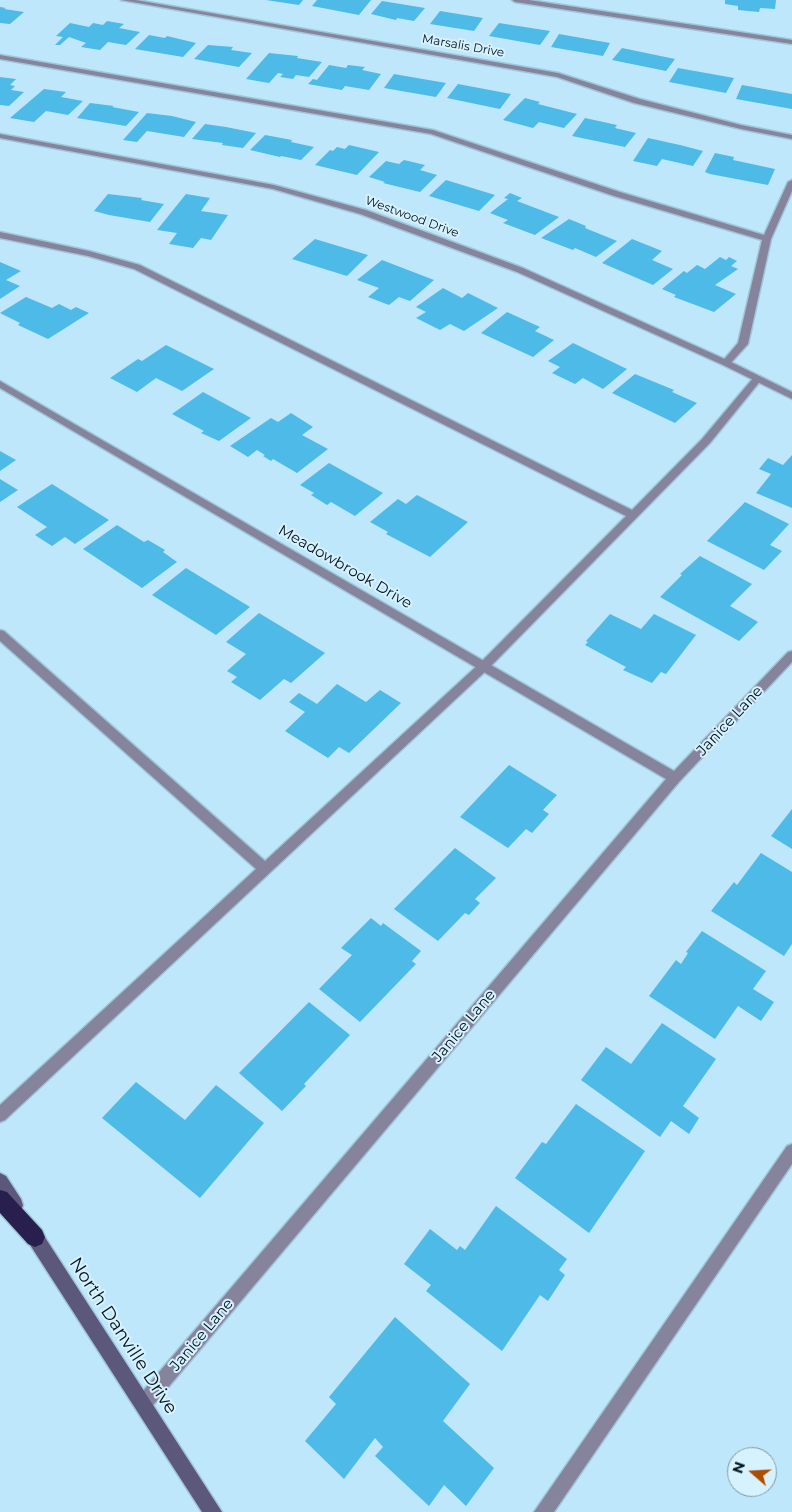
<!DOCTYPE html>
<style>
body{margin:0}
#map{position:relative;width:792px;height:1512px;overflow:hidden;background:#bee7fb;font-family:Montserrat,sans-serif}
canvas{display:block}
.north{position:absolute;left:727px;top:1447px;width:50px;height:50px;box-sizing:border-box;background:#d7f2ff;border:1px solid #8198a4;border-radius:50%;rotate:289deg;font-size:14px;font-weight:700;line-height:20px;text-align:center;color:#00121b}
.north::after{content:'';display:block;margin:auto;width:18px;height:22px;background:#ac4d00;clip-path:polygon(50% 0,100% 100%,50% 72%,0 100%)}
</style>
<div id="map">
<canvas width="792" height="1512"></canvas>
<div class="north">N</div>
</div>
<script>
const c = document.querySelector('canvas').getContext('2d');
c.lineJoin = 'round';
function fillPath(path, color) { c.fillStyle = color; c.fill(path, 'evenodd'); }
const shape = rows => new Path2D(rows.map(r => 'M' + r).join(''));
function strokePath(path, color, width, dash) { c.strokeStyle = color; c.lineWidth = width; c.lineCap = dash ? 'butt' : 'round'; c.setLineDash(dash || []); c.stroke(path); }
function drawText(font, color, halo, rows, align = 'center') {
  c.font = font + ' Montserrat,sans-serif'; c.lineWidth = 4; c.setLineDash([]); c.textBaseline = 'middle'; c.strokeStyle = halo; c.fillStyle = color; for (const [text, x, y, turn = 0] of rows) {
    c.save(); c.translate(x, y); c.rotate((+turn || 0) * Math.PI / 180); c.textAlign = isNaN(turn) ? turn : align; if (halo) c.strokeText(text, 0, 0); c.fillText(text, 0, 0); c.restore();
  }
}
fillPath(shape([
 [266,0,303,0,299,5],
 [317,0,371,0,359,15,312,6],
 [725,0,776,0,775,9,760,8,759,12,738,10,738,6,725,4],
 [382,1,425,8,414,21,397,18,396,20,371,14],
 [0,7,6,8,4,9,24,12,10,24,0,23],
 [440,11,483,18,474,31,430,24],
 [107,21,124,24,119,28,140,32,126,45,108,42,100,50,81,47,86,43,69,37,60,45,55,45,63,37,56,36,70,23,89,27,93,23,103,25],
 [499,23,550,31,540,45,489,36],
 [559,34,610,43,603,56,551,47],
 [149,35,165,38,167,36,196,43,183,57,135,49],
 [208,45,233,47,231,50,252,53,239,67,194,59],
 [622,48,675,59,666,71,612,60],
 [269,53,298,56,297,58,322,62,309,77,296,75,293,79,280,77,283,74,278,73,269,83,246,79],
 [329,65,346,68,348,65,365,67,362,70,381,74,369,90,345,86,342,90,308,84,313,79,317,80],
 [678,68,734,78,726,93,669,82],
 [394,74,446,83,436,97,384,88],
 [0,77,16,79,10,85,15,86,11,90,24,92,9,106,0,105],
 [458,84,511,94,500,109,447,98],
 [742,85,792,94,792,109,736,99],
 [44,89,66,92,61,97,83,101,68,115,46,111,34,122,10,118],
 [525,98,540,102,538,104,577,114,564,128,539,122,533,128,503,120],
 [90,103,114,106,112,107,139,112,126,126,77,118],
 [147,113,172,116,196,122,184,137,147,131,137,142,123,140],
 [585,118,617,125,615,128,636,133,625,147,572,136],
 [205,124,226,127,256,133,243,148,222,145,223,143,192,139],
 [265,135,292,140,291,142,314,147,301,160,281,156,280,157,250,150],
 [648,138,680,145,703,151,693,166,662,159,657,166,633,161],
 [349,145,379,152,357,175,315,165,330,150,333,151,337,147,345,149],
 [715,153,734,157,733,160,775,169,768,185,710,174,705,172],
 [404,160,425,165,420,170,437,175,420,192,383,183,385,182,369,177,386,161,399,164],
 [446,180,495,195,479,211,429,196],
 [510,193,522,198,517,201,559,217,535,235,503,223,508,220,490,213,508,199,504,198],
 [108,194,142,198,141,200,164,204,150,222,109,215,94,211],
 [186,194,210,198,201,211,228,215,211,240,201,238,193,248,169,244,177,233,157,230],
 [569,219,586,226,585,228,617,241,596,257,575,248,573,250,541,238],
 [315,239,368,255,347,276,292,259],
 [632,239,662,251,652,260,673,269,653,285,602,263],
 [720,257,726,260,729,257,737,261,731,266,738,269,715,285,736,294,714,312,674,297,676,295,662,289,684,271,687,273,697,265,705,269],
 [382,260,434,280,410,301,399,297,389,305,368,297,379,288,357,280],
 [0,262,21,271,6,280,20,286,0,299],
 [443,288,462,298,468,293,498,308,464,331,450,324,440,330,416,318,426,312,416,307],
 [26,297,52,308,59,304,71,310,76,307,89,313,48,339,18,325,20,323,0,313],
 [507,312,540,327,535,331,554,340,533,357,481,333],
 [573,343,627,369,603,389,583,378,575,384,552,373,560,367,548,361],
 [166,345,214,369,182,391,156,378,137,392,110,378,138,359,142,361],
 [635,374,674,390,672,392,697,403,675,423,612,393],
 [203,392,251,418,219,441,201,433,204,431,172,414],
 [291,413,313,427,302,435,328,449,297,473,273,459,271,461,263,456,265,455,257,450,248,457,230,446,271,418,278,422],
 [0,451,16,460,0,471],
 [792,455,792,508,756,493,771,474,759,469,768,458,783,465],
 [329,463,383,493,355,516,331,502,327,505,311,495,314,493,300,485],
 [0,479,18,490,0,502],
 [52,484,109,520,75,544,65,537,52,546,35,535,47,527,17,507],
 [417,495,468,522,430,557,386,534,388,532,370,522,398,499,406,504],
 [745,502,789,524,770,545,782,551,764,570,707,541],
 [117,525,144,542,148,540,165,550,163,552,177,562,142,588,83,549],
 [700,556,752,584,730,606,758,622,739,641,660,597,682,575,680,574],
 [186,568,250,607,216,635,152,595],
 [259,613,325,653,291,683,284,679,260,700,231,682,237,677,227,671,246,654,226,642],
 [610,614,641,629,654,614,696,635,666,674,661,672,652,683,623,670,626,667,585,645,588,642,586,641],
 [337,684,366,702,380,690,401,703,349,753,339,747,328,758,285,731,305,712,289,702,299,693,317,704],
 [509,765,557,795,543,810,549,814,532,833,526,829,508,848,460,817],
 [792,809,792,849,771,836],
 [455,848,496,878,475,899,480,903,469,915,465,913,438,941,394,909],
 [761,853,792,872,792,944,784,956,711,911,734,882,737,885],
 [371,918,381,926,383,923,421,951,412,961,416,964,360,1022,319,989,352,955,341,948],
 [702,931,766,971,753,989,774,1002,761,1021,738,1006,715,1039,649,996,676,960,681,964,688,953,686,952],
 [309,1002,350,1035,304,1084,306,1086,282,1111,239,1073],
 [662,1023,716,1059,683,1106,699,1118,689,1134,671,1121,660,1137,581,1080,606,1047,631,1064],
 [136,1082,185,1120,216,1085,264,1123,200,1198,102,1118],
 [576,1104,645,1151,589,1233,515,1178,542,1142,546,1144],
 [496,1206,567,1259,559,1270,565,1275,548,1301,540,1295,502,1351,426,1291,431,1285,404,1264,430,1229,457,1250,460,1246,465,1250],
 [395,1317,470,1384,443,1421,494,1468,466,1506,444,1485,429,1506,375,1456,383,1447,375,1438,344,1479,305,1441,336,1404,329,1397]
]), '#4dbae8');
const lane = shape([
 [512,0,529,0,792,40,792,44,515,2,512,0],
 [0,55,433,130,620,192,764,235,788,182,792,180,792,191,771,239,748,344,729,365,726,366,721,363,738,343,762,240,614,196,431,134,0,59,0,55],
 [0,232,89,251,140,265,632,510,702,439,754,377,757,376,762,379,710,443,488,669,5,1120,0,1122,0,1105,256,869,0,641,0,630,4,631,265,861,480,663,626,516,134,269,88,256,0,238,0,232],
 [792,1144,792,1164,554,1512,534,1512,787,1146,792,1144]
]);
const street = shape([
 [121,0,136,0,558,73,640,99,741,125,792,135,792,139,741,129,634,103,557,77,121,0],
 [0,134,274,185,366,210,523,268,729,361,792,392,792,399,723,365,517,272,360,214,273,189,0,138,0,134],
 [0,381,674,771,788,652,792,651,792,662,679,782,149,1410,143,1413,137,1410,134,1404,137,1398,666,779,0,388,0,381]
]);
const secondary = shape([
 [0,1173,6,1176,21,1199,23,1205,21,1211,15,1213,9,1211,0,1195,0,1173],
 [31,1223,37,1225,222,1512,202,1512,25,1237,23,1231,25,1225,31,1223]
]);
const highway = shape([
 [0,1190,7,1192,42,1230,45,1237,42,1244,35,1247,28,1244,0,1213,0,1190]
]);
strokePath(lane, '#a0c5d7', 3);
strokePath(street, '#a0c5d7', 3);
strokePath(secondary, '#a0c5d7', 3);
strokePath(highway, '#a0c5d7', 3);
fillPath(lane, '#86849d');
fillPath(street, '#86849d');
fillPath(secondary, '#5c587c');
fillPath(highway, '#291f4e');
drawText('12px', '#00121b', '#d7f2ff', [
 ["Marsalis Drive",463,46,10],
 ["Westwood Drive",412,217,20]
]);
drawText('15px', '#00121b', '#d7f2ff', [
 ["Meadowbrook Drive",345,567,30],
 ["Janice Lane",730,721,-47],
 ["Janice Lane",464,1026,-50],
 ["Janice Lane",202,1335,-50]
]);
drawText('18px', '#00121b', '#d7f2ff', [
 ["North Danville Drive",123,1336,57]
]);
</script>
